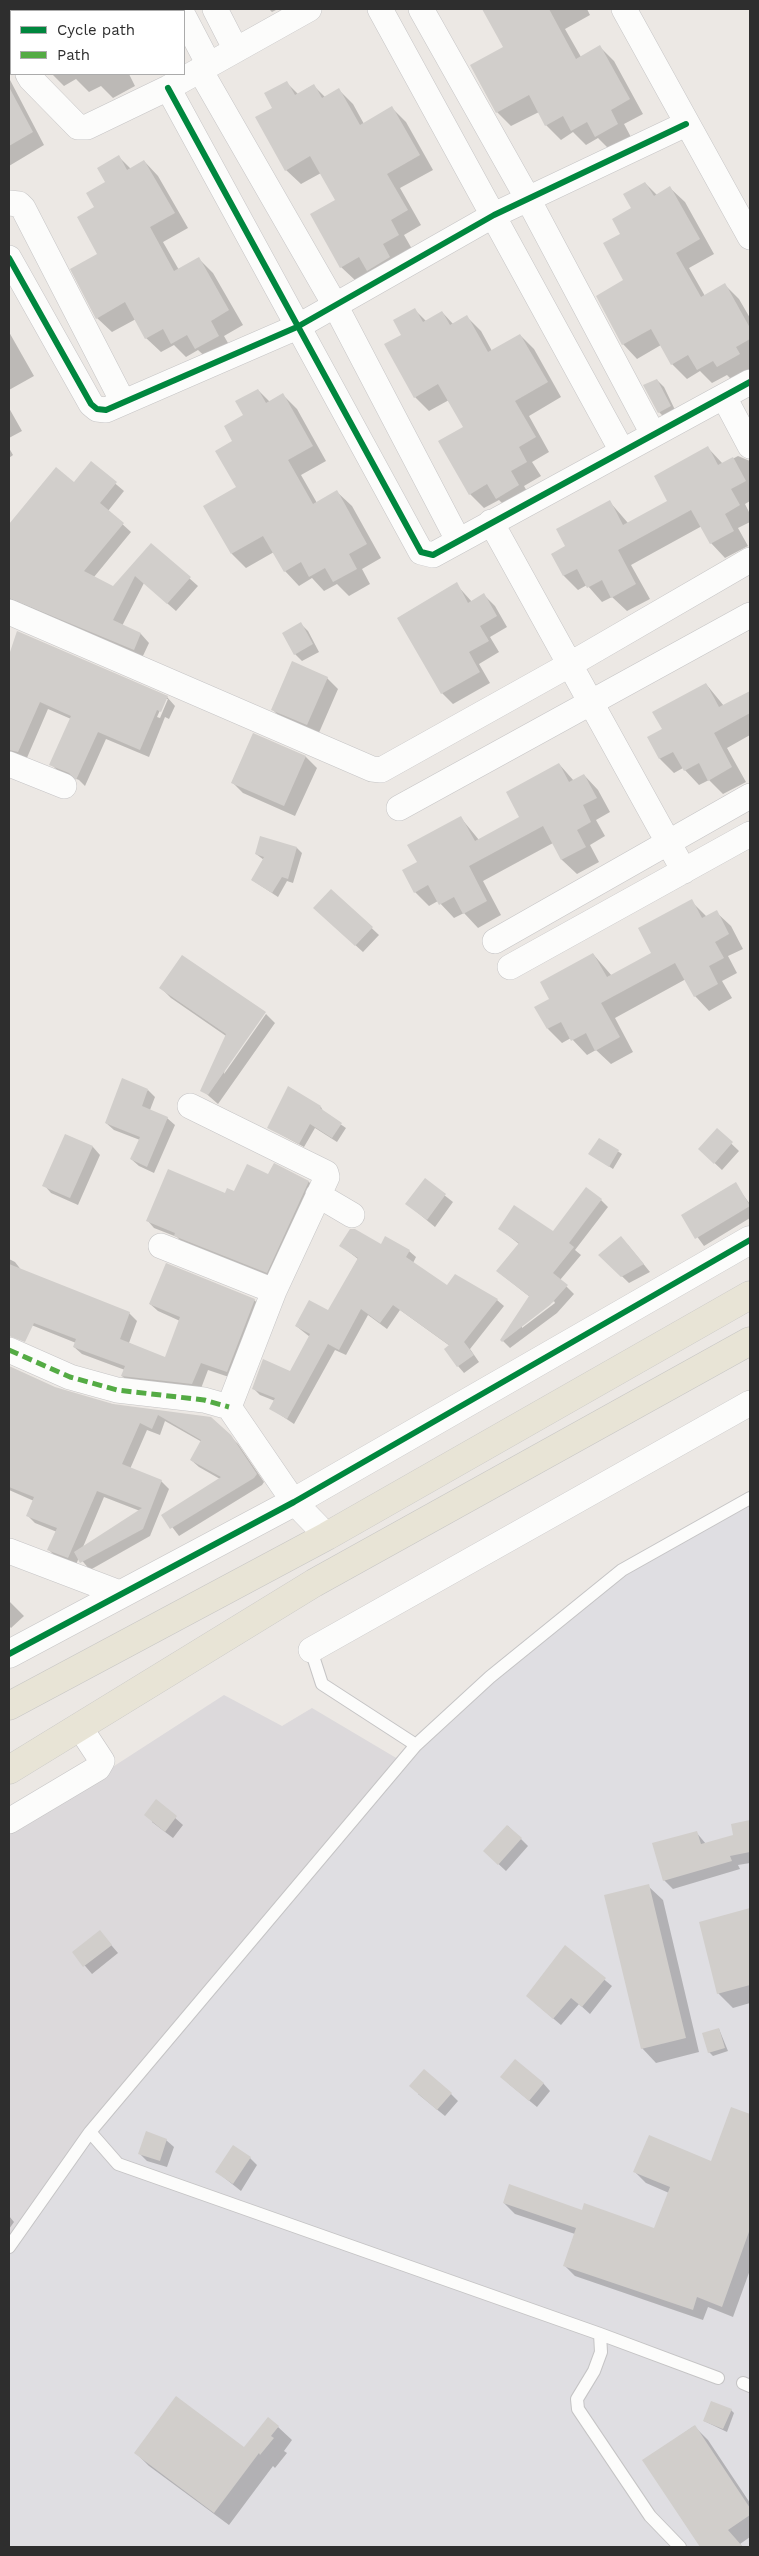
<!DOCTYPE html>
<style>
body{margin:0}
#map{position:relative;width:759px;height:2556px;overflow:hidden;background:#ece8e4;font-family:"Work Sans",sans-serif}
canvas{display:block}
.frame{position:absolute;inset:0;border:10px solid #2e2e2e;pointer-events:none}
.legend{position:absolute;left:10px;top:10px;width:175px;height:65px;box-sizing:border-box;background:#fff;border:1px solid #ababab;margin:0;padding:6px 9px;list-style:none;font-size:15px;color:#2e2e2e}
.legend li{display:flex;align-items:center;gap:10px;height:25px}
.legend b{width:25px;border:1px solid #ababab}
</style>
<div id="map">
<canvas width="759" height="2556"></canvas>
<div class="frame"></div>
<ul class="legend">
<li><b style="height:6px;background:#00873e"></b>Cycle path</li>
<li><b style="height:6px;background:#54ab44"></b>Path</li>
</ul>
</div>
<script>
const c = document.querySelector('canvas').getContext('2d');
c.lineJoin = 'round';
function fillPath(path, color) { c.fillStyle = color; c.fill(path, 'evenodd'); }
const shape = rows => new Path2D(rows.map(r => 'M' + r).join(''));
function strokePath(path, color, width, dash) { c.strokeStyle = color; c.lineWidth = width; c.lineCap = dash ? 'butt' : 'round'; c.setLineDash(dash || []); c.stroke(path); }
fillPath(shape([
 [224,1695,282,1726,312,1708,403,1762,9,2247,9,1834]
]), '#dcd9db');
fillPath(shape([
 [750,1498,750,2547,9,2547,9,2247,64,2166,416,1745,622,1570]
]), '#dfdee2');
fillPath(shape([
 [61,9,119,9,121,11,62,11],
 [269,9,278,9,272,12],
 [484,9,587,9,590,15,565,29,581,57,600,47,614,61,643,114,624,124,632,139,610,150,598,138,586,145,573,132,561,140,546,125,539,112,511,126,497,112,505,47],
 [52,74,129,74,135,86,113,98,101,86,89,92,76,79,64,86],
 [9,78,44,145,9,166],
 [286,82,298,94,313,85,326,98,339,90,353,104,364,124,392,108,406,122,433,170,400,188,421,225,404,235,412,249,356,281,341,267,337,201,321,173,301,184,286,170,274,108],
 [119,157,131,169,144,161,158,176,188,228,163,242,179,270,199,259,213,273,243,325,224,336,232,350,211,362,198,350,186,357,174,345,161,352,146,338,136,319,112,332,97,318,99,254,96,208],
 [645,183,657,195,670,188,685,202,714,254,689,268,705,296,725,285,739,299,750,318,750,370,732,380,727,375,712,383,700,371,687,379,672,364,661,345,637,359,623,344,625,280,622,234],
 [414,309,426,321,442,312,454,325,467,317,481,331,492,351,520,335,534,349,561,397,529,416,549,452,532,462,541,476,524,486,532,500,511,512,499,500,484,508,470,494,465,428,449,400,429,411,415,397,402,335],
 [9,332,34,376,9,390],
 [657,380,664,387,677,414,666,419,659,412],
 [258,390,270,402,283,395,297,409,326,461,301,475,317,503,337,492,352,506,381,558,362,569,370,584,349,596,337,584,324,591,312,578,299,586,285,571,274,552,246,568,232,554,237,487,234,441],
 [9,408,22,431,9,438],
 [9,448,13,455,9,458],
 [708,448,723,464,738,456,750,461,750,501,745,504,750,514,750,522,738,528,748,546,725,558,711,543,702,526,631,565,650,599,627,611,612,597,602,602,587,585,578,590,564,576,552,554,567,546,609,501,628,523,669,501],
 [91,463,124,491,108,511,131,532,94,577,114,588,151,544,198,586,176,611,144,583,122,626,141,634,149,643,142,658,9,608,9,526,56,469,74,483],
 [456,584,472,602,484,595,495,606,507,627,490,637,499,652,479,664,490,683,453,704,442,693,398,618],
 [301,624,308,631,319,652,302,661,295,654],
 [18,633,167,697,175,706,169,719,165,717,149,757,106,739,85,786,79,780,59,772,51,764,71,719,48,709,26,760,9,755,9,657],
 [165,699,168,699,160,718,157,717],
 [327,678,338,689,318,735,283,720,272,709],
 [706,684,724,706,750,692,750,735,727,748,746,782,723,794,709,780,699,785,683,768,674,773,660,759,649,737,663,729],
 [253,735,306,757,317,768,295,816,243,793,232,782],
 [559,764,574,781,584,775,598,790,610,812,596,820,605,836,590,845,599,862,577,874,562,860,553,843,483,881,501,915,478,928,464,913,454,918,438,901,429,906,415,892,418,863,461,818,479,840,521,817],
 [297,848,302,853,293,883,287,881,278,897,252,880,264,860,256,854],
 [331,890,379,935,363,952,322,915],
 [691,901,707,917,716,912,731,926,743,949,728,956,737,973,722,981,732,998,709,1011,695,996,686,979,615,1018,633,1052,611,1064,596,1050,587,1055,571,1038,562,1043,548,1029,551,999,593,954,612,976,653,954],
 [161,988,264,1013,225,1067,224,1074,266,1014,275,1023,218,1104,202,1090,226,1036,171,998],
 [148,1090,155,1097,150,1110,167,1118,175,1125,154,1173,139,1166,131,1159,140,1140,114,1130,106,1123],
 [321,1107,324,1113,346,1128,337,1142,315,1128,304,1147,269,1128],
 [717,1130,739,1151,722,1170,707,1156],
 [66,1135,93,1147,100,1155,78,1205,51,1193,44,1185],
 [599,1139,622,1154,613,1169,590,1154],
 [275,1165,309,1182,316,1189,274,1279,182,1242,177,1237,154,1228,147,1220,234,1193,269,1176],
 [425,1180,453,1202,435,1227,407,1204],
 [737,1187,750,1204,750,1218,704,1246,682,1216],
 [601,1200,608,1207,575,1250,581,1255,560,1280,574,1294,557,1313,510,1348,502,1340,530,1297,497,1271,519,1244,500,1229,553,1232],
 [554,1301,555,1303,522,1328,522,1325],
 [628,1245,650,1272,629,1283,600,1255],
 [341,1246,381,1246,409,1251,416,1257,413,1263,447,1287,497,1300,504,1306,470,1349,479,1362,464,1373,458,1366,450,1346,400,1310,387,1329,368,1315,346,1355,335,1350,294,1424,270,1408,275,1401,260,1395,253,1388,290,1372,310,1337,296,1326,328,1312,358,1259],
 [9,1259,15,1262,22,1271,129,1313,137,1321,129,1343,165,1359,180,1321,158,1311,150,1304,254,1300,262,1307,235,1379,208,1370,200,1391,130,1383,122,1376,125,1370,82,1354,74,1347,76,1343,9,1316],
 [9,1367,54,1389,115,1405,211,1418,238,1444,264,1482,262,1485,179,1536,163,1515,220,1479,199,1467,191,1460,202,1442,165,1421,160,1435,147,1430,130,1469,161,1481,169,1489,150,1536,90,1570,79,1557,76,1565,56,1557,49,1550,57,1532,35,1523,28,1516,34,1501,9,1490],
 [104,1497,140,1511,83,1547],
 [9,1601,24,1616,11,1628,9,1626],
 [156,1801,183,1825,173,1838,152,1822],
 [750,1821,750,1863,738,1865,740,1869,673,1889,664,1880,696,1832,706,1844,734,1836,732,1825],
 [508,1826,528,1846,506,1871,492,1858],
 [648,1886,663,1900,699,2052,656,2063,642,2048],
 [750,1909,750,2003,733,2008,718,1993,700,1923],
 [100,1932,118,1953,92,1974,74,1953],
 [565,1947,612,1986,590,2014,579,2004,561,2025,535,2003],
 [719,2029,728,2051,713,2056,709,2052],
 [543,2083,550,2091,537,2107,509,2084],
 [418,2094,451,2094,458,2101,445,2116],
 [732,2109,750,2116,750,2270,733,2317,708,2307,703,2320,575,2276,564,2265,575,2234,515,2214,504,2203,583,2211,655,2229,669,2193,646,2183,635,2172,712,2163],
 [166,2140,174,2147,167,2167,147,2161,140,2154],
 [250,2158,257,2165,241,2191,217,2172],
 [9,2216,14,2222,9,2229],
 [731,2410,734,2413,727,2432,704,2421],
 [694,2426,708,2440,750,2503,750,2537,740,2544,743,2547,701,2547,644,2461],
 [278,2427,292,2440,284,2451,287,2453,275,2468,273,2466,229,2525,149,2466,136,2453,244,2448]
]), '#0003');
fillPath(shape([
 [482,9,549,9,576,59,600,45,630,99,611,110,618,124,595,137,587,122,571,131,563,116,545,126,529,95,496,113,470,65,503,47],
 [287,81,295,95,314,84,322,98,339,88,360,125,392,106,420,155,387,174,408,210,391,220,399,235,383,244,390,257,367,271,359,257,340,268,310,214,335,200,310,156,285,171,255,117,272,108,264,93],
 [9,87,33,132,9,146],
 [119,155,127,170,144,160,175,213,150,227,174,271,199,257,229,310,211,321,219,336,195,349,187,335,171,344,163,329,145,339,125,302,96,319,70,269,97,254,77,217,94,207,86,193,105,182,97,168],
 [645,182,654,196,670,186,700,239,676,253,701,297,725,283,750,328,750,339,736,347,740,354,717,367,713,361,697,370,688,355,671,365,651,329,622,345,596,296,623,280,603,243,620,234,612,219,631,208,623,194],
 [415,308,423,322,442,311,450,325,467,315,488,352,520,334,548,382,515,401,536,437,519,447,527,462,511,471,519,485,496,499,487,484,469,495,438,441,463,427,438,384,414,398,384,344,401,335,393,320],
 [657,379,671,406,658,413,643,385],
 [258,389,266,403,283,393,313,446,288,460,313,504,337,490,367,544,349,554,357,569,333,582,325,568,309,577,301,562,284,572,263,536,231,554,203,506,236,487,215,451,232,441,224,426,243,415,235,401],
 [708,446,718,465,733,457,746,481,731,489,740,505,725,514,734,531,710,544,691,510,618,550,636,584,611,598,602,580,587,588,577,569,563,576,551,554,565,546,556,529,610,500,623,525,667,501,654,476],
 [91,461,117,482,100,503,124,523,84,571,113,586,151,543,191,577,167,604,135,576,113,620,141,633,134,650,9,598,9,524,56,467,74,482],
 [457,582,468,603,484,593,497,616,480,626,489,641,469,652,480,672,441,694,397,618],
 [301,622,313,644,294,655,282,633],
 [17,631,168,696,161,712,157,710,140,750,98,732,76,780,69,773,49,765,71,716,40,702,18,752,9,750,9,655],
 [292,661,328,677,307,725,271,710],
 [706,683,719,707,750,691,750,713,714,733,732,767,708,781,699,763,684,771,673,752,659,759,647,737,662,729,652,712],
 [253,733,306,756,284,806,231,783],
 [559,763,569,782,584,774,597,798,583,805,591,822,577,830,586,847,561,860,543,826,469,866,487,901,463,914,454,897,439,905,428,885,414,893,402,870,417,862,407,845,461,816,475,841,519,817,506,792],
 [260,836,297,847,288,879,282,877,272,893,251,880,264,857,255,854],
 [331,889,373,927,355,946,313,908],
 [692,899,702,918,717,910,729,934,715,942,724,958,709,966,718,984,694,997,675,963,601,1003,620,1037,595,1051,586,1033,571,1041,561,1022,547,1029,534,1007,549,999,540,982,593,953,607,977,651,953,638,928],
 [182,955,266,1012,208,1095,200,1091,226,1034,159,988],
 [122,1078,148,1089,142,1106,168,1117,147,1167,130,1159,140,1137,105,1123],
 [288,1086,321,1106,320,1108,342,1123,332,1138,310,1124,299,1144,267,1128],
 [717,1128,733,1142,714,1164,698,1149],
 [65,1134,93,1146,70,1198,42,1186],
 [599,1138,619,1150,609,1167,588,1154],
 [274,1163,309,1181,267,1273,174,1236,175,1233,146,1221,168,1169,225,1193,227,1188,234,1191,247,1164,268,1174],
 [425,1178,446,1194,427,1220,405,1204],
 [736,1182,750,1206,695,1239,681,1215],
 [586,1187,602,1199,569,1243,574,1247,553,1273,568,1285,550,1305,502,1342,500,1340,529,1296,496,1271,519,1243,498,1229,514,1205,553,1231],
 [350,1229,355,1229,381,1244,385,1236,410,1250,406,1257,447,1285,455,1274,498,1299,464,1342,474,1355,457,1367,444,1349,449,1345,393,1305,380,1323,361,1309,339,1350,328,1344,287,1419,269,1409,275,1398,252,1389,263,1359,290,1371,310,1334,295,1326,309,1300,328,1310,358,1258,339,1246],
 [621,1236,644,1264,621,1277,598,1255],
 [166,1263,255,1299,227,1372,201,1363,192,1384,121,1376,125,1366,73,1347,76,1339,34,1323,25,1342,9,1336,9,1264,130,1312,120,1339,165,1357,180,1317,149,1304],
 [9,1366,55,1387,113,1404,211,1417,231,1435,257,1474,254,1478,170,1529,161,1515,221,1477,190,1460,201,1440,158,1415,152,1429,140,1423,122,1464,162,1480,143,1529,80,1563,74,1552,142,1508,97,1491,68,1558,47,1550,57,1528,26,1516,34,1497,9,1487],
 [156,1799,177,1816,165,1832,144,1815],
 [750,1820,750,1852,730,1856,732,1861,663,1881,652,1843,697,1831,701,1844,733,1835,731,1824],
 [507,1825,522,1838,498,1865,483,1851],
 [649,1884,686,2038,641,2049,604,1895],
 [750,1908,750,1985,717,1994,699,1922],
 [100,1930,112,1945,83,1967,72,1952],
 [565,1945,606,1978,582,2007,571,1998,553,2019,526,1996],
 [719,2028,725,2048,708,2053,702,2033],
 [515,2059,544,2083,529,2101,500,2077],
 [424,2069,452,2093,437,2110,409,2086],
 [731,2107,750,2114,750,2229,722,2307,697,2297,693,2310,563,2266,576,2228,503,2203,509,2184,582,2210,584,2203,654,2228,670,2187,633,2172,649,2135,711,2161],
 [146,2131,167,2139,160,2161,138,2154],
 [233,2145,251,2157,233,2184,215,2172],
 [176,2396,244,2447,268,2417,279,2426,271,2436,274,2438,260,2455,259,2453,214,2513,134,2453],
 [711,2401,732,2409,723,2429,703,2421],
 [695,2425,750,2508,750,2515,728,2530,743,2547,700,2547,642,2460]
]), '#d1cecb');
const lane = shape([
 [311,1650,322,1684,416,1745],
 [90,2132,118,2164,600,2334,718,2378],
 [9,2247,90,2132,416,1745,490,1677,622,1570,750,1498],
 [600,2334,601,2352,594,2371,577,2399,578,2409,650,2516,680,2547],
 [743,2383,750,2386]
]);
const street = shape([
 [215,9,236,50],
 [380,9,622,451],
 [421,9,528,199,653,434],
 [624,9,750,237],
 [184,17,209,65],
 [9,31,11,37],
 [200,70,335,305,458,540],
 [28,74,31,79,78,127,87,127,168,88,309,9],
 [168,88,421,552,433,555,750,382],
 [9,203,19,204,23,208,123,402],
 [9,258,91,404,97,409,106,410,297,327,494,215,686,124],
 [724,397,750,446],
 [491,522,684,871],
 [9,612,372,769,381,770,569,665,750,560],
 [9,764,64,786],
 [399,808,750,615],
 [495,941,750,796],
 [510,967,750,834],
 [190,1106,326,1173,327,1177,274,1291,229,1407,294,1502,327,1536],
 [318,1195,352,1215],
 [161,1246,274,1291],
 [9,1350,70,1377,117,1390,204,1400,229,1407],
 [9,1551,122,1594],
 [311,1650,750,1403],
 [9,1821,98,1768,102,1761,79,1726]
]);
const secondary = shape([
 [9,1654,294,1502,750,1240]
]);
const primary = shape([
 [9,1706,327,1536,750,1295],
 [9,1770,314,1583,750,1341]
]);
strokePath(lane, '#c5c4c5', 14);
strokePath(street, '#c5c4c5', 26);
strokePath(secondary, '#c5c4c5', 29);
strokePath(primary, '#c6c5c4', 29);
strokePath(lane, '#fcfcfb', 12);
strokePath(street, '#fcfcfb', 25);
strokePath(secondary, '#fcfcfb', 28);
strokePath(primary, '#e8e4d6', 28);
strokePath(shape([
 [9,1350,70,1377,117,1390,204,1400,229,1407]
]), '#54ab44', 5, [10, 5]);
strokePath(shape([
 [168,88,421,552,433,555,750,382],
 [9,258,91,404,97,409,106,410,297,327,494,215,686,124],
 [9,1654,294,1502,750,1240]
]), '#00873e', 6);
</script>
